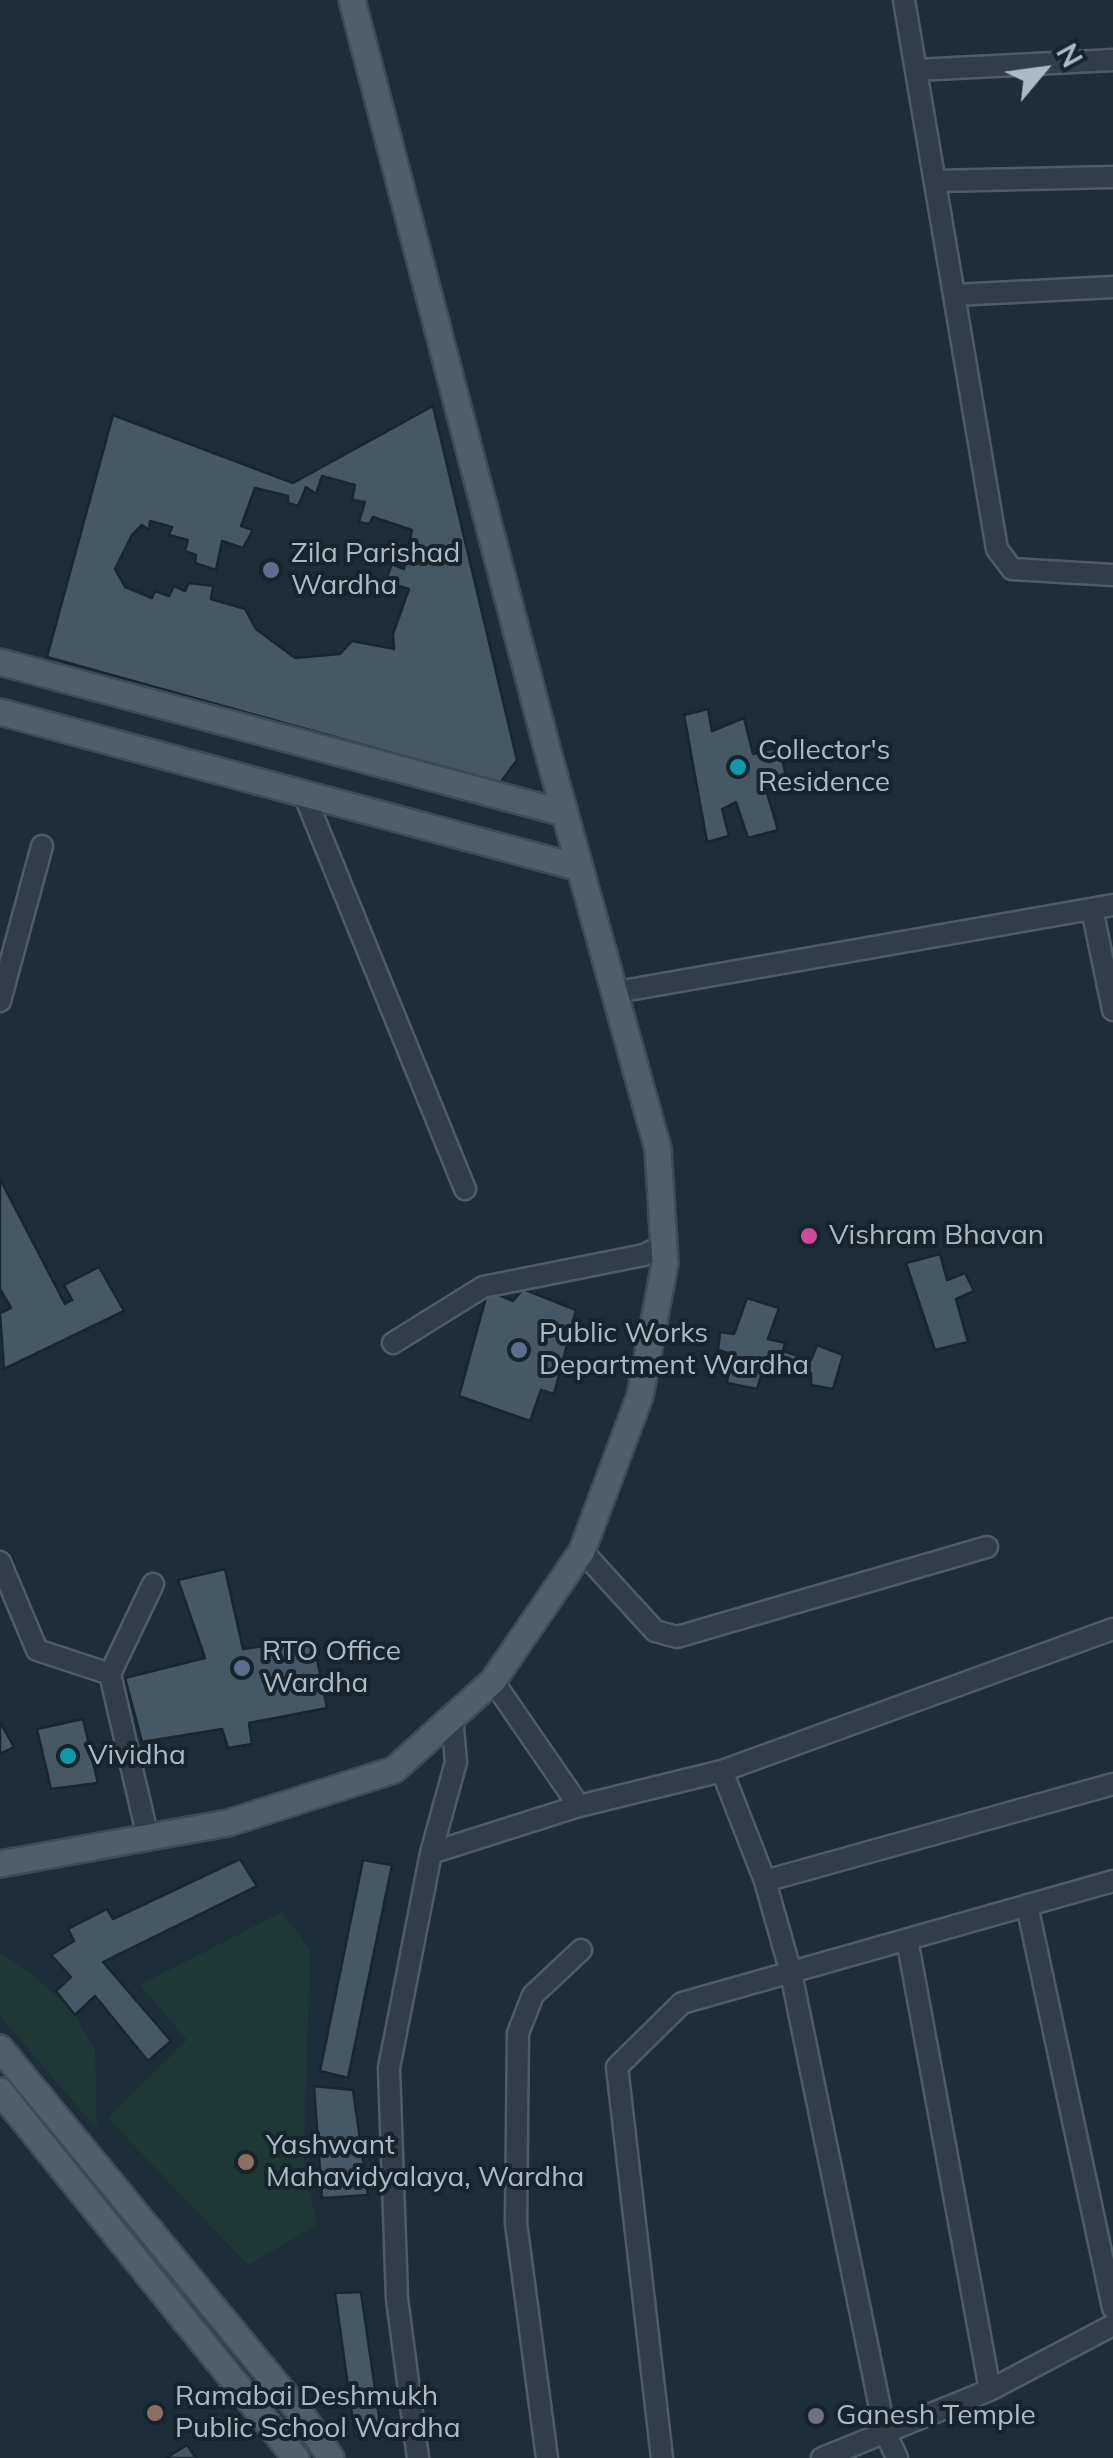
<!DOCTYPE html>
<style>
body{margin:0}
#map{position:relative;width:1113px;height:2458px;overflow:hidden;background:#1c2e37;font-family:Mulish,sans-serif}
canvas{display:block}
.north{position:absolute;left:993px;top:20px;width:100px;height:100px;-webkit-text-stroke:8px #16242b;paint-order:stroke;rotate:61deg;font-size:28px;font-weight:700;line-height:40px;text-align:center;color:#a9bbc5}
.north::after{content:'';display:block;margin:auto;width:35px;height:45px;background:#a9bbc5;clip-path:polygon(50% 0,100% 100%,50% 72%,0 100%)}
</style>
<div id="map">
<canvas width="1113" height="2458"></canvas>
<div class="north">N</div>
</div>
<script>
const c = document.querySelector('canvas').getContext('2d');
c.lineJoin = 'round';
function fillPath(path, color) { c.fillStyle = color; c.fill(path, 'evenodd'); }
const shape = rows => new Path2D(rows.map(r => 'M' + r).join(''));
function strokePath(path, color, width, dash) { c.strokeStyle = color; c.lineWidth = width; c.lineCap = dash ? 'butt' : 'round'; c.setLineDash(dash || []); c.stroke(path); }
function drawText(font, color, halo, rows, align = 'center') {
  c.font = font + ' Mulish,sans-serif'; c.lineWidth = 8; c.setLineDash([]); c.textBaseline = 'middle'; c.strokeStyle = halo; c.fillStyle = color; for (const [text, x, y, turn = 0] of rows) {
    c.save(); c.translate(x, y); c.rotate((+turn || 0) * Math.PI / 180); c.textAlign = isNaN(turn) ? turn : align; if (halo) c.strokeText(text, 0, 0); c.fillText(text, 0, 0); c.restore();
  }
}
fillPath(shape([
 [282,1912,310,1950,304,2161,317,2225,248,2265,108,2118,187,2040,140,1985],
 [0,1952,37,1978,75,2015,95,2050,97,2129,0,2016]
]), '#1e3835');
const building = shape([
 [433,406,517,760,500,783,47,657,113,415,293,483,433,406],
 [322,476,355,485,352,500,365,502,359,522,369,524,373,517,412,530,404,569,392,564,385,582,409,589,393,634,394,649,352,641,340,654,295,658,256,629,245,609,211,599,213,586,189,583,185,591,174,586,169,596,155,591,152,598,125,587,115,569,132,535,142,525,149,530,150,521,172,527,169,535,188,540,185,551,196,555,195,563,216,570,222,541,243,548,253,530,241,526,255,488,288,496,288,503,298,506,306,487,316,494,322,476],
 [708,709,712,731,744,718,753,754,779,747,787,780,764,783,778,830,748,838,736,802,722,809,729,836,707,842,684,715,708,709],
 [0,1179,65,1304,72,1300,64,1285,99,1267,124,1311,4,1369,0,1313,11,1308,0,1289,0,1179],
 [940,1254,947,1280,965,1273,974,1291,956,1299,968,1342,935,1350,906,1263,940,1254],
 [523,1289,576,1310,554,1394,541,1390,530,1421,459,1396,488,1290,513,1301,523,1289],
 [747,1298,779,1308,768,1339,785,1343,783,1351,811,1360,817,1345,843,1355,833,1389,811,1385,811,1373,783,1365,779,1376,763,1369,757,1389,727,1383,731,1354,718,1350,720,1332,734,1334,747,1298],
 [225,1569,243,1649,313,1639,327,1708,249,1723,252,1744,228,1748,222,1729,142,1742,125,1678,205,1658,178,1580,225,1569],
 [83,1719,98,1783,51,1789,37,1729,83,1719],
 [0,1722,14,1747,0,1754,0,1722],
 [240,1859,257,1886,103,1962,171,2041,148,2061,95,1996,75,2015,56,1991,71,1977,51,1955,74,1941,68,1929,107,1909,113,1919,240,1859],
 [363,1860,392,1865,348,2078,320,2071,363,1860],
 [314,2086,353,2090,368,2195,322,2198,314,2086],
 [361,2292,381,2430,355,2436,335,2293,361,2292],
 [187,2445,196,2458,166,2458,187,2445]
]);
fillPath(building, '#445964');
strokePath(building, '#18262e', 2.5);
const minor = shape([
 [904,0,997,549,1012,569,1113,575],
 [916,70,1113,60],
 [935,181,1113,177],
 [954,295,1113,287],
 [304,794,465,1189],
 [1092,909,1113,1010],
 [617,992,1113,905],
 [0,1001,42,846],
 [393,1343,483,1287,644,1255,664,1245],
 [582,1551,655,1631,677,1637,987,1547],
 [0,1562,37,1650,110,1674],
 [493,1681,579,1806,722,1771,1113,1629],
 [722,1771,765,1881,791,1973,885,2432,897,2458],
 [148,1838,110,1674,153,1584],
 [431,1853,579,1806],
 [765,1881,1113,1784],
 [1027,1905,1113,2308],
 [907,1939,990,2390],
 [418,2458,397,2299,389,2068,431,1853,456,1762,452,1717],
 [547,2458,516,2223,518,2033,533,1995,581,1950],
 [662,2458,617,2067,682,2003,1113,1881],
 [822,2458,990,2390,1113,2325]
]);
const major = shape([
 [0,662,564,813],
 [0,712,580,868],
 [0,1864,228,1823,394,1770,493,1681,582,1551,640,1396,665,1263,658,1149,549,756,352,0],
 [0,2048,302,2415,331,2458],
 [0,2091,296,2458]
]);
strokePath(minor, '#4d5d66', 25);
strokePath(major, '#3c4b54', 30);
strokePath(minor, '#303f47', 20);
strokePath(major, '#4d5f68', 25);
for (const [x, y, r, color] of [
 [271,570,10,"#5c6f8a"],
 [738,767,10,"#0f9aa8"],
 [809,1236,10,"#d1479c"],
 [519,1350,10,"#5c6f8a"],
 [242,1668,10,"#5c6f8a"],
 [68,1756,10,"#0f9aa8"],
 [246,2162,10,"#8d6e63"],
 [155,2413,10,"#8d6e63"],
 [816,2416,10,"#6b7280"]
]) { const dot = new Path2D(); dot.arc(x, y, r, 0, 2 * Math.PI); c.fillStyle = color; c.fill(dot); strokePath(dot, '#16242b', 4); }
drawText('28px', '#a9bbc5', '#16242b', [
 ["Zila Parishad",291,554],
 ["Wardha",291,586],
 ["Collector's",758,751],
 ["Residence",758,783],
 ["Vishram Bhavan",829,1236],
 ["Public Works",539,1334],
 ["Department Wardha",539,1366],
 ["RTO Office",262,1652],
 ["Wardha",262,1684],
 ["Vividha",88,1756],
 ["Yashwant",266,2146],
 ["Mahavidyalaya, Wardha",266,2178],
 ["Ramabai Deshmukh",175,2397],
 ["Public School Wardha",175,2429],
 ["Ganesh Temple",836,2416]
], 'left');
</script>
